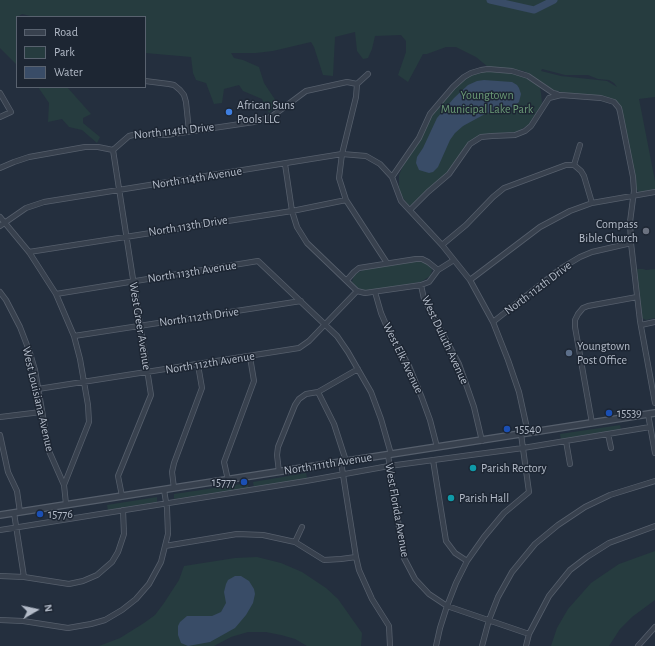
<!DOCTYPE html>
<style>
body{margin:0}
#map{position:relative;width:655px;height:646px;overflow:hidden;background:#242f3e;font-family:"Alegreya Sans",sans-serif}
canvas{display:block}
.legend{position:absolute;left:16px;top:16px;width:130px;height:72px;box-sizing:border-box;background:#1d2633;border:1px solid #59626f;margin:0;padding:5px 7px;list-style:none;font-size:12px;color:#b4bcc9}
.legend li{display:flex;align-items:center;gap:8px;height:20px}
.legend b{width:20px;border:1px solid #59626f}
.north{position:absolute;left:16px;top:590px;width:40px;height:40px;-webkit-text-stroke:3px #1d2633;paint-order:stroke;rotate:81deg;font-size:11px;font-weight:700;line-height:16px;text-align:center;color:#b4bcc9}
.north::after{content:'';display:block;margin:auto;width:14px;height:18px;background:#b4bcc9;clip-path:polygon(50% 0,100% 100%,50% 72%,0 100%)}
</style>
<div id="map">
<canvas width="655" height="646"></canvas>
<ul class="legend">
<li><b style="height:5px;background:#38414e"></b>Road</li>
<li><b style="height:11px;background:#263c3f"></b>Park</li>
<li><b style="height:11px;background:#394c67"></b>Water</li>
</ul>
<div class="north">N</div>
</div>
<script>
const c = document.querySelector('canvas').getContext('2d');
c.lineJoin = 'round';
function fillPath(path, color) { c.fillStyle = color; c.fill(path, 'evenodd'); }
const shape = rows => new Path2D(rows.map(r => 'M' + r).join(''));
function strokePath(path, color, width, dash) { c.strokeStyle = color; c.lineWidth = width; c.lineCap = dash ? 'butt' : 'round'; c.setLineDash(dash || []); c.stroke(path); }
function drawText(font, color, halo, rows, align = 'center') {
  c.font = font + ' "Alegreya Sans",sans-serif'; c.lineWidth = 3; c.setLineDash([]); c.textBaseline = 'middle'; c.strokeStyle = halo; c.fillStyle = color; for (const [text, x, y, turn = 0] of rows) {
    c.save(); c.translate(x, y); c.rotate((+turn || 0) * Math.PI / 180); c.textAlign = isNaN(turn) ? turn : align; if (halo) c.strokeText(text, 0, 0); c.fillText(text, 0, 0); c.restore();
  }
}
fillPath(shape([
 [0,0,655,0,655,97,639,99,655,181,655,189,639,192,636,189,622,111,619,104,612,99,607,97,561,92,553,90,524,71,511,69,488,67,476,57,456,47,446,47,427,54,423,54,408,82,398,75,406,52,406,41,401,35,375,36,372,49,368,58,363,59,357,51,355,32,335,37,333,76,323,75,314,47,311,42,273,51,256,53,231,53,234,58,243,60,259,67,264,83,278,104,269,113,262,99,243,91,239,85,224,89,222,103,214,104,206,83,196,80,193,73,191,57,145,53,145,17,34,17,22,14,17,17,17,65,0,48],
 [542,69,565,75,588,75,598,79,609,80,614,83,617,87,607,81,561,76,541,71],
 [486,70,509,73,523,76,535,83,540,88,541,93,542,103,539,109,528,125,520,130,515,132,486,134,474,139,464,148,455,164,445,175,428,189,412,205,408,205,401,195,399,187,399,175,404,164,418,144,428,121,441,104,466,78,471,75],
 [38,87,67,87,91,114,83,118,83,123,100,137,97,143,82,130,69,127,62,119,48,122,49,103],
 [417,261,428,264,432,270,430,276,421,282,365,291,358,288,352,282,354,275,363,270],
 [637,269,643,269,646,270,655,269,655,318,646,320,642,318],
 [620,425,621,429,561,439,560,434],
 [306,473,307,478,254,487,253,482],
 [248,483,248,488,174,499,174,494],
 [157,497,157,502,108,510,107,505],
 [655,551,655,600,632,617,620,629,609,646,551,646,557,628,568,609,591,583,619,564],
 [257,557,281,563,302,572,326,588,338,599,362,633,361,646,307,646,295,639,281,635,266,632,248,632,231,637,214,646,99,646,120,638,144,623,155,615,164,603,179,580,184,566,235,558]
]), '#263c3f');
fillPath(shape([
 [484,80,512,82,517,85,519,88,521,94,519,102,513,107,493,111,485,114,463,126,455,133,450,140,438,167,433,172,429,173,419,170,416,163,417,157,423,148,437,118,454,98,468,85,477,81],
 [235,576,241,576,249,581,254,589,255,594,253,603,246,615,235,628,210,642,188,646,181,643,178,635,178,626,180,622,187,616,212,616,221,612,226,603,224,592,226,584,228,580]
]), '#394c67');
strokePath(shape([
 [490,0,534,10,554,0]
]), '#394c67', 7);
const minor = shape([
 [145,81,169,84,174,85,180,90,184,95,186,102,189,131],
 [357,84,356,97,342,154,339,178,346,200,387,263],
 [0,93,11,112,0,117],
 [580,145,574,165,581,171,584,176,592,203],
 [113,150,151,395,118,476,122,496],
 [113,150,129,136,137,134,166,135,254,122,271,117,306,91,347,82,357,84,368,74],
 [285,164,292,211,297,227,307,243,357,291,365,293,421,285,429,282,438,270,454,260],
 [0,168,14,162,29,157,85,147,98,147,113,150],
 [392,177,419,138,430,114,453,87,464,77,471,73,481,70,488,69,512,71,528,76,553,93,557,94],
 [410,210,428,192,449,174,470,144,481,137,492,136,515,135,525,131,531,126,549,98,561,95,601,98,614,102,619,108,620,112,633,177,634,191,630,222,631,243,640,321,655,403],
 [0,217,29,252,56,294,74,336,80,359,88,405,89,422,64,485,66,504],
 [0,226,26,208,44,202,342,154,366,156,380,164,392,177,401,201,442,245,470,280,493,322,508,360,519,392,528,433],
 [442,245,466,225,493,197,504,188,566,165,574,165],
 [29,252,292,211,346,200],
 [347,280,354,272,359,268,416,259,422,259,428,262,438,270],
 [470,280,540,227,570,211,592,203,655,192],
 [421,285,424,299,459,364,474,407,482,441],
 [0,292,6,300,20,327,30,353,35,370,49,451,64,485],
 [375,292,381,313,387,327,409,366,422,398,430,420,437,447],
 [56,294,258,261,337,336,348,352,371,392,381,419,391,454],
 [493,322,560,269,580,257,592,252,631,243],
 [641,325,655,322],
 [74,336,301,301],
 [38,389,299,348,309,341,357,291],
 [318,392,334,424,346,461],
 [648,414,655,453],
 [0,417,41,412],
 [592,423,575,327,575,320,578,314,583,308,588,306,637,297],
 [608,434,611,448],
 [0,435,8,472,17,491,20,512],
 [566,441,570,464],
 [388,455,402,547,404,558,415,579,429,594,447,606,529,634],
 [433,460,446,541,455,553,467,561],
 [341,462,356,557,359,570,372,599,389,626,390,646],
 [279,472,277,455,278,447,295,405,299,399,306,394,318,392,358,369],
 [228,480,224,462,254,381,250,357],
 [174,488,172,472,174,463,202,388,198,365],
 [14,513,24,577],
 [0,530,306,481,389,466,523,448,650,427],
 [295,542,302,527],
 [165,546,237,534,263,535,295,542,324,560,341,559,356,557],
 [0,576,24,577,69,584,83,581,97,575,112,562,118,552,124,534,123,510],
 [0,620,23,621,68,628,91,624,105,620,122,610,136,599,149,584,161,562,168,534,167,508,164,490],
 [436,646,440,628,447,606,456,583,467,561,484,537,504,513,529,492,521,434],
 [482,646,489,620,498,597,512,572,535,544,558,525,585,507,610,495,655,481],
 [526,646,529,634,549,596,570,570,587,557,609,543,655,526],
 [638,646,655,627]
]);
const tertiary = shape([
 [0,515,655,413]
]);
strokePath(minor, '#565f6c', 6);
strokePath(tertiary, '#565f6c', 8);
strokePath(minor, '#38414e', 4.5);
strokePath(tertiary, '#38414e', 5.5);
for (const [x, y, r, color] of [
 [229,112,4,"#3f7fe0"],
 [646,231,4,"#6b7280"],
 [569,353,4,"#5c6f8a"],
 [609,413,4,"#1a4fb4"],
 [507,429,4,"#1a4fb4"],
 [473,468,4,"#0f9aa8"],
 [244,482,4,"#1a4fb4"],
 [451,498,4,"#0f9aa8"],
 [40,514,4,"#1a4fb4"]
]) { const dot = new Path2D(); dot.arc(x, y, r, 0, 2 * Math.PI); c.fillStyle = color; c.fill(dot); strokePath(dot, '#1d2633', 1.5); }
drawText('12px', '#6b9a76', '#1d2633', [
 ["Youngtown",487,95],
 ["Municipal Lake Park",487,109]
]);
drawText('12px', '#b4bcc9', '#1d2633', [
 ["African Suns",237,105],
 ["Pools LLC",237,119],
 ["Compass",638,224,"right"],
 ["Bible Church",638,238,"right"],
 ["Youngtown",577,346],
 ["Post Office",577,360],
 ["15539",617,413],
 ["15540",515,429],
 ["Parish Rectory",481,468],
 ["15777",236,482,"right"],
 ["Parish Hall",459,498],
 ["15776",48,514]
], 'left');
drawText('12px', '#b4bcc9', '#1d2633', [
 ["North 114th Drive",174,131,-6],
 ["North 114th Avenue",197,178,-9],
 ["North 113th Drive",188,226,-9],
 ["North 113th Avenue",192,272,-9],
 ["North 112th Drive",538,288,-37],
 ["North 112th Drive",199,317,-8],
 ["West Greer Avenue",140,326,81],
 ["West Duluth Avenue",445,340,65],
 ["West Elk Avenue",403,358,64],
 ["North 112th Avenue",210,363,-9],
 ["West Louisiana Avenue",38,399,77],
 ["North 111th Avenue",328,464,-9],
 ["West Florida Avenue",397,510,80]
]);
</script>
